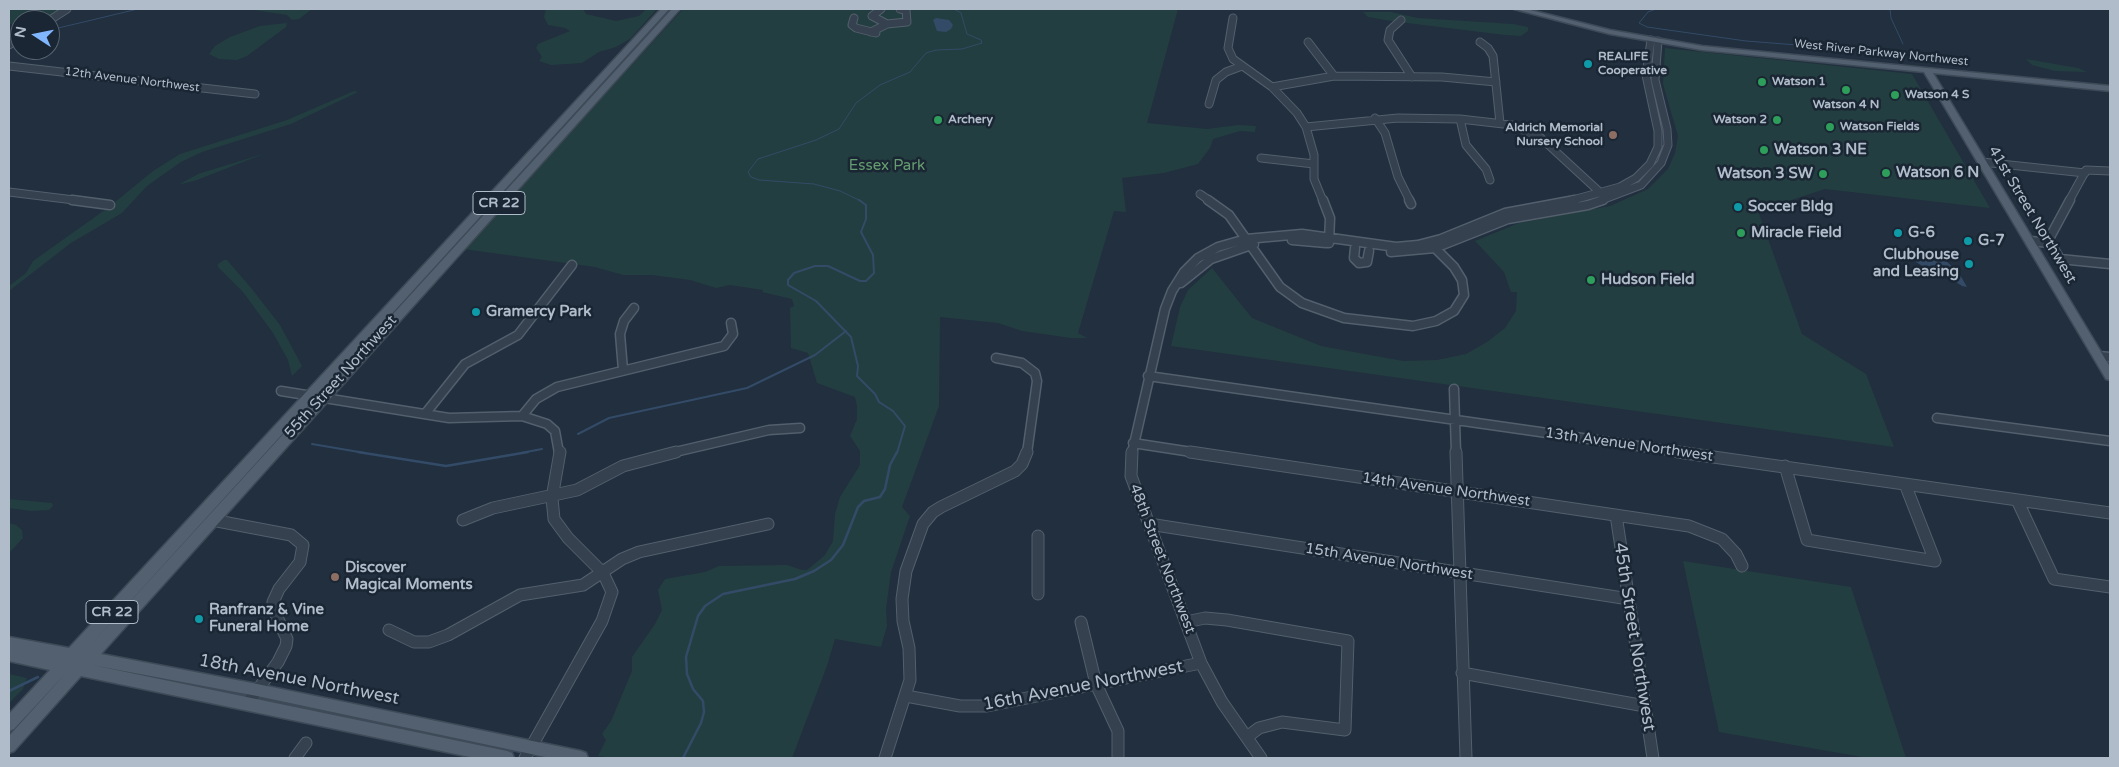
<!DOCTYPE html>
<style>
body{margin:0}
#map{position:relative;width:2119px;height:767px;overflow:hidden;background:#212f3f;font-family:"Varela Round",sans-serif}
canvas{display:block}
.frame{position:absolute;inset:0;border:10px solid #b1bcca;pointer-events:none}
.north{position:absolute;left:10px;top:10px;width:50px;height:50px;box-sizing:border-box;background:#1a2633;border:1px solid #56626f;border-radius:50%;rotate:281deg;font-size:14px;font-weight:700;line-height:20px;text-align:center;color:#b1bcca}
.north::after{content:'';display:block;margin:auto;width:18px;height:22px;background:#81b7ff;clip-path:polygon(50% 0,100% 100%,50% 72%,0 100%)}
</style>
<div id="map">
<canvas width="2119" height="767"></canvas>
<div class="frame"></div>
<div class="north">N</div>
</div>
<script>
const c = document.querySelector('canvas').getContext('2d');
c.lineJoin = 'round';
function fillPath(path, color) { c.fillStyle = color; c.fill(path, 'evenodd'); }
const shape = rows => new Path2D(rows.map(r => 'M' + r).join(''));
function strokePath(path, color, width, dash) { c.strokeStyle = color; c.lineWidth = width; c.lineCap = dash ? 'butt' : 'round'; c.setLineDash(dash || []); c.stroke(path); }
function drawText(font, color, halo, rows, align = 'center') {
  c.font = font + ' "Varela Round",sans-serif'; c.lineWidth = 5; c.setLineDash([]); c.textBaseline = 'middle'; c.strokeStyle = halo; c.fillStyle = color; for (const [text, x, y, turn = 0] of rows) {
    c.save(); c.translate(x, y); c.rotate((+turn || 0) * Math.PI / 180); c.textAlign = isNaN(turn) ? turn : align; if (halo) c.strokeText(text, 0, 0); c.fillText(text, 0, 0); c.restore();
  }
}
fillPath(shape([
 [9,9,61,9,44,20,20,20,20,25,9,24],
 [248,9,312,9,299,19,292,20,287,15],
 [546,9,583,9,586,14,616,21,639,16,646,9,657,9,630,39,616,47,599,52,582,63,551,65,539,61,542,57,536,48,538,44,570,31,565,28,548,25,544,17],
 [683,9,1178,9,1147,123,1207,129,1238,125,1256,126,1255,132,1240,131,1213,139,1210,148,1198,164,1164,173,1122,178,1126,212,1114,211,1078,333,1087,338,1071,338,1022,331,998,323,940,317,939,406,902,507,910,516,891,572,886,609,887,626,881,647,835,639,827,666,792,758,612,758,598,756,606,740,602,734,611,721,632,671,632,657,655,624,662,610,658,590,665,579,705,572,719,566,787,565,802,570,807,570,825,555,833,541,835,514,840,497,860,465,860,451,850,436,857,419,857,406,855,397,817,383,808,353,791,348,790,308,794,306,792,299,762,292,763,290,730,285,716,288,690,280,652,275,623,275,595,267,463,249],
 [1363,12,1391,12,1418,18,1513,24,1528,27,1528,31,1521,36,1505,35,1391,21,1368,17],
 [287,23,286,27,247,56,237,60,219,59,209,54,215,46,230,37,260,26],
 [1665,48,1912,74,1990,208,1825,189,1758,211,1802,334,1866,374,1894,447,1171,346,1180,307,1188,290,1212,268,1252,318,1321,346,1403,361,1437,360,1466,354,1487,342,1505,328,1516,311,1517,292,1511,292,1504,272,1475,241,1519,223,1610,206,1648,189,1668,169,1675,153,1678,136,1663,84],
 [2026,59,2078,68,2087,72,2055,71,2032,65],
 [354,91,358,92,291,124,202,152,181,162,147,186,122,213,71,243,9,291,9,286,26,273,33,261,109,207,153,171,180,154,287,120],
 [266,153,197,180,178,185,198,174],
 [224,260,227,260,252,289,280,325,302,366,292,376,288,360,273,333,243,292,218,267,218,264],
 [9,499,52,503,53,506,49,510,31,511,9,508],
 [9,523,16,525,22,530,23,538,9,553],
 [1683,561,1851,587,1906,758,1868,758,1719,732],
 [9,674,27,678,23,689,9,703]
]), '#233e40');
fillPath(shape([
 [936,18,949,20,953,25,951,29,946,32,937,31,933,20],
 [1934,256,1944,259,1959,273,1967,287,1962,286,1944,274,1924,267,1916,262,1916,259]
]), '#334b67');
strokePath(shape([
 [1656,9,1648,12,1639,23,1647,27,1746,41,1887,52],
 [1890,9,1891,18,1903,44],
 [50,30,138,9],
 [9,38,19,36],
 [861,201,840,191,814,184,759,180,751,177,748,172,758,159,816,140,839,129,856,103,880,85,910,72,926,53,936,50,962,49,982,43,981,40,967,34,961,13,954,9]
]), '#334b67', 1);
strokePath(shape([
 [859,200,866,205,866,219,861,232,873,255,874,273,866,281,860,281,828,266,815,266,794,273,788,280,788,285,816,301,851,337,858,366,857,376,875,394,879,402,893,411,905,426,897,453],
 [578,434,609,418,747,388,815,355,846,331],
 [312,444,365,453],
 [521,453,542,449]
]), '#334b67', 2);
strokePath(shape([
 [358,452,446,466,528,452],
 [9,691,38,677],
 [683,758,701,723,704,712,703,701,693,689,687,674,686,657,698,616,705,606,723,594,795,579,814,571,831,560,843,545,858,507,864,501,880,497,885,489,890,465,897,452]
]), '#334b67', 2.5);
const minorFar2 = shape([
 [881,9,872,16,887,24],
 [854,18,852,25,856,28,876,33],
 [1233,18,1228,48,1233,59,1272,87,1297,113,1306,127,1314,155,1314,179,1323,201],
 [50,20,67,9],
 [1401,20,1390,30,1388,40,1412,77],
 [871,32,887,24,907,22,906,10,900,9],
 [1308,42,1334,76],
 [1480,42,1488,48,1493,56,1500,123],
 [9,45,20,38],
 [9,66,255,94],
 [1272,87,1334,76,1442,77,1496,82],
 [1209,104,1216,80,1226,72,1242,66],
 [1375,118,1385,133,1398,177,1410,201],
 [1460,119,1466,145,1486,169,1490,180],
 [1306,127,1398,118,1460,119,1512,125,1541,138,1604,196],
 [1261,158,1314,164],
 [1982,162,2085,173],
 [9,192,82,201],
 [1200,194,1210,201],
 [1569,201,1620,187,1636,178,1650,164,1658,147,1658,131,1646,75,1651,40],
 [1599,201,1641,185,1661,163,1668,145,1667,129,1655,80,1658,41],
 [2069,201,2086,170,2110,171]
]);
const minorFar1 = shape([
 [72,200,110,205],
 [1208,200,1229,215,1280,287,1302,303,1344,318,1413,326,1436,321,1454,311,1464,295,1462,280,1454,267,1433,246],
 [1323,200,1330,218,1329,243],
 [1409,200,1411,204],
 [2070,200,2050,237,2050,243,2060,259,2110,264],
 [1292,240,1326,243],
 [2030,241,2050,243],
 [1355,248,1354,258,1359,263,1367,262,1369,251],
 [1391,252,1435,248,1508,219,1588,205,1603,200],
 [1181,283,1211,259,1254,244],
 [2098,356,2110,357],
 [996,358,1022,363,1035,373,1037,381,1027,453],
 [623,370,620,334,624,321,634,308],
 [1148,376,1687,453],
 [1454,389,1456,453],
 [281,391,449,418,522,416,547,424,555,431,559,453],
 [425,414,465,364,518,335,572,265],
 [522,416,536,399,557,387,724,346,733,334,731,323],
 [1937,418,2110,441],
 [1133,443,1198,453],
 [671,453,769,430,800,428],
 [1132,453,1165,309,1172,291,1184,272,1198,258,1218,247,1246,239,1302,234,1396,247,1418,245,1441,239,1505,213,1575,200]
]);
const minor = shape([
 [1132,452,1131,476,1201,663,1222,702,1261,758],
 [1190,452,1689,526,1722,539,1736,554,1742,566],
 [1456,452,1466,758],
 [1678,452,2110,513],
 [1785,466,1807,540,1935,561],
 [1905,484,1935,561],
 [2017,500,2054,579,2110,587],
 [1616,515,1653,758],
 [212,520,291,535,303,545,300,562,279,589,273,602,276,615,287,639,286,646,278,662,247,704],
 [463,520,493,508,577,490,623,466,676,452],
 [1149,524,1629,599],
 [1038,536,1038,594],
 [1081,622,1096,684,1118,731,1118,758],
 [1186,622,1205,618,1227,620,1348,641,1345,730,1282,722,1259,728,1247,737],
 [389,630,414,642,429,642,448,635,520,595,583,585,622,559,639,552,768,524],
 [1462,673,1645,706],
 [906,696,960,706,987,706,1201,663],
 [295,758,306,743],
 [525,758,602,621,612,592,603,573,568,538,554,519,552,498,560,452],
 [885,758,910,680,909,648,903,621,902,599,906,571,923,524,933,512,941,507,1015,471,1022,464,1027,452]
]);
const major = shape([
 [661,9,669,9,85,651,672,9,680,9,101,654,257,684,581,751,586,753,588,758,550,758,257,696,92,665,507,751,512,753,514,758,475,758,81,676,14,751,9,753,9,736,66,673,14,729,9,731,9,714,50,670,9,661,9,649,60,659,9,649,9,637,69,648,661,9],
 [1514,9,1526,9,1610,30,1702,46,2110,86,2110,91,1933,73,2110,367,2110,380,2106,379,1924,72,1702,50,1610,34,1514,9]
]);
strokePath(minorFar2, '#535f6c', 9);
strokePath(minorFar1, '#535f6c', 11);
strokePath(minor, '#535f6c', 13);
strokePath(major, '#3e4a57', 3);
strokePath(minorFar2, '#35414e', 7);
strokePath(minorFar1, '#35414e', 8);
strokePath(minor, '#35414e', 11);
fillPath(major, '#53606f');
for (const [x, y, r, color] of [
 [1588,64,5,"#0f9aa8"],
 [1762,82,5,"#2e9e5b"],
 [1846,90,5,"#2e9e5b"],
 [1895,95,5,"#2e9e5b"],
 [938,120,5,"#2e9e5b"],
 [1777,120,5,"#2e9e5b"],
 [1830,127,5,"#2e9e5b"],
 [1613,135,5,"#8d6e63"],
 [1764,150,5,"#2e9e5b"],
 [1886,173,5,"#2e9e5b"],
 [1823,174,5,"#2e9e5b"],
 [1738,207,5,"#0f9aa8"],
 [1741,233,5,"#2e9e5b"],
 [1898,233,5,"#0f9aa8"],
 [1968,241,5,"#0f9aa8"],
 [1969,264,5,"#0f9aa8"],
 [1591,280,5,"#2e9e5b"],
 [476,312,5,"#0f9aa8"],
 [335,577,5,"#8d6e63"],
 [199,619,5,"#0f9aa8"]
]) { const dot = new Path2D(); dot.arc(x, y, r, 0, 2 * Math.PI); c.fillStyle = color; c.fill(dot); strokePath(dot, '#1a2633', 2); }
drawText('12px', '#b1bcca', '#1a2633', [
 ["West River Parkway Northwest",1881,53,6],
 ["12th Avenue Northwest",132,80,7]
]);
drawText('bold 12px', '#b1bcca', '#1a2633', [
 ["REALIFE",1598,57],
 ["Cooperative",1598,71],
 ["Watson 1",1772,82],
 ["Watson 4 S",1905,95],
 ["Watson 4 N",1846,105,"center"],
 ["Archery",948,120],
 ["Watson 2",1767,120,"right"],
 ["Watson Fields",1840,127],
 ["Aldrich Memorial",1603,128,"right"],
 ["Nursery School",1603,142,"right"]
], 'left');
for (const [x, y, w] of [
 [499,203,52],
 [112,612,52]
]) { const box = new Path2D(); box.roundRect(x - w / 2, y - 11.5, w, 23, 4); c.fillStyle = '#1a2633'; c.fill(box); strokePath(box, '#b1bcca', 1); }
drawText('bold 14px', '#b1bcca', null, [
 ["CR 22",499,203],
 ["CR 22",112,612]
]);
drawText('bold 15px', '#b1bcca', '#1a2633', [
 ["Watson 3 NE",1774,150],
 ["Watson 6 N",1896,173],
 ["Watson 3 SW",1813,174,"right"],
 ["Soccer Bldg",1748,207],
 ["Miracle Field",1751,233],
 ["G-6",1908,233],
 ["G-7",1978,241],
 ["Clubhouse",1959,255,"right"],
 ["and Leasing",1959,272,"right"],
 ["Hudson Field",1601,280],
 ["Gramercy Park",486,312],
 ["Discover",345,568],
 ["Magical Moments",345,585],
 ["Ranfranz & Vine",209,610],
 ["Funeral Home",209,627]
], 'left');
drawText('15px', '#659d70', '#1a2633', [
 ["Essex Park",887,166]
]);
drawText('15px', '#b1bcca', '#1a2633', [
 ["41st Street Northwest",2032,215,59],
 ["55th Street Northwest",341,377,-48],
 ["13th Avenue Northwest",1629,445,8],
 ["14th Avenue Northwest",1446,490,8],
 ["48th Street Northwest",1162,559,69],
 ["15th Avenue Northwest",1389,562,9]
]);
drawText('18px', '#b1bcca', '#1a2633', [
 ["45th Street Northwest",1634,637,81],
 ["18th Avenue Northwest",299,680,11],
 ["16th Avenue Northwest",1083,686,-11]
]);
</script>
